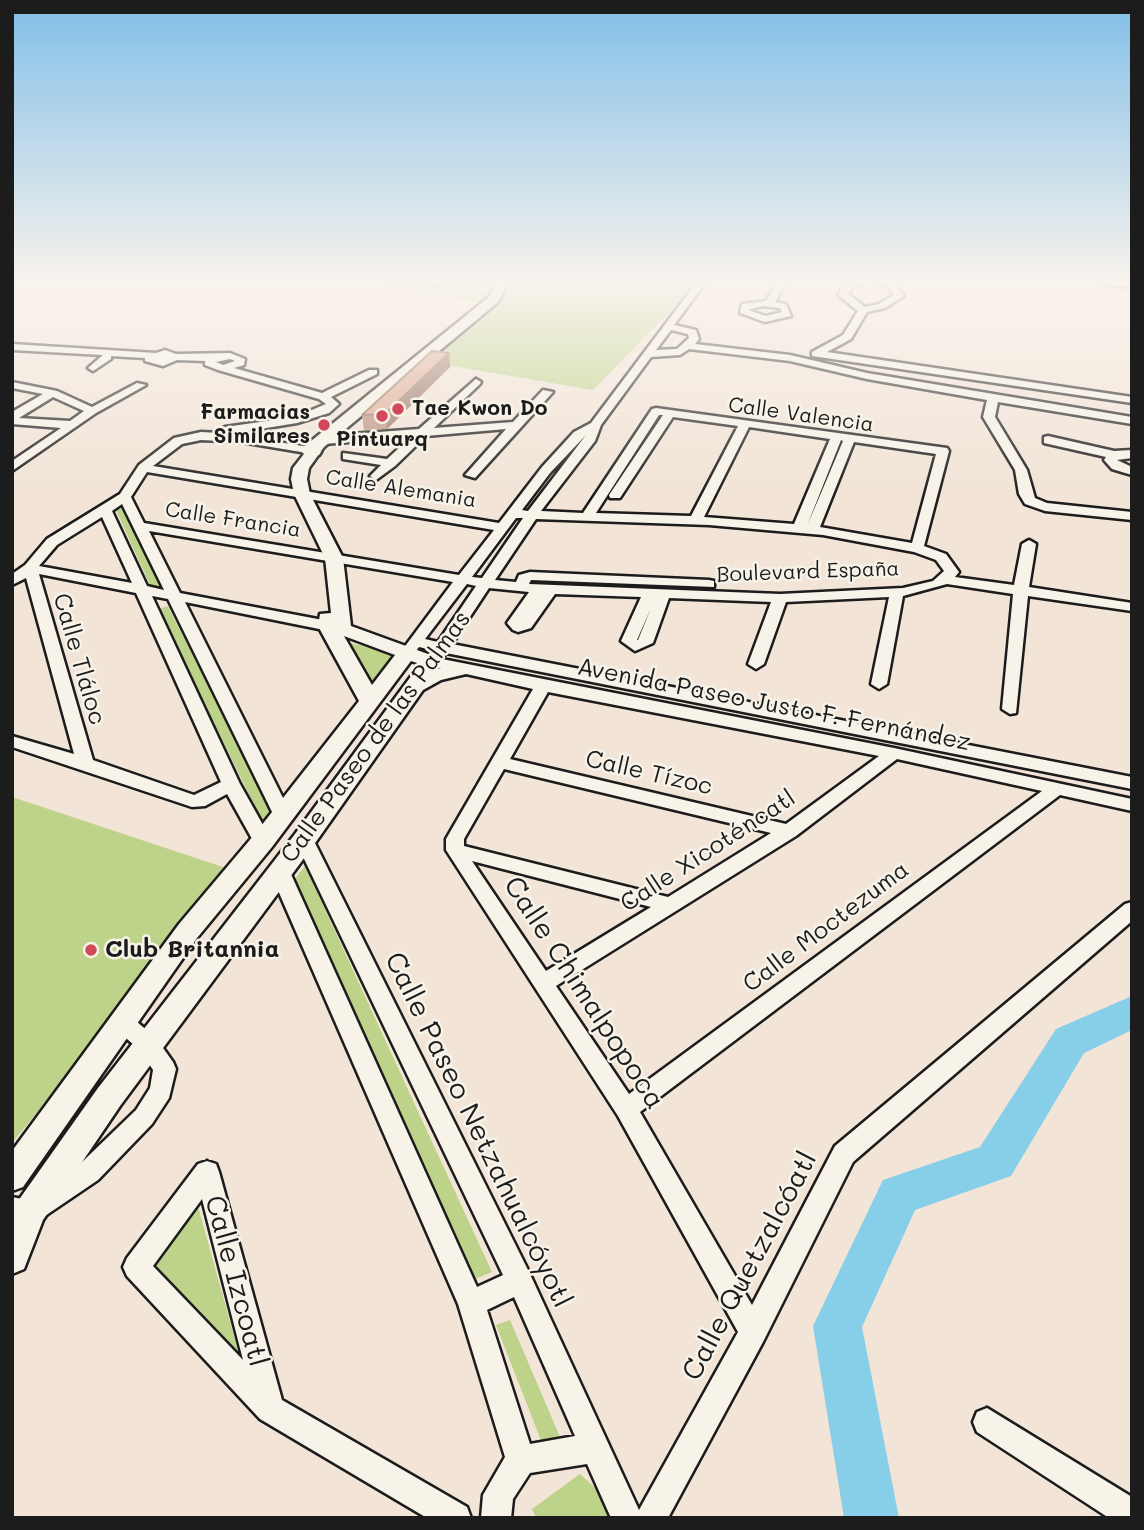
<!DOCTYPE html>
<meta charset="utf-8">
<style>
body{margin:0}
#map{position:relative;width:1144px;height:1530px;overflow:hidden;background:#f2e4d7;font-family:Mali,sans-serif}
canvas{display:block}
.frame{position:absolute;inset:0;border:14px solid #1c1c1c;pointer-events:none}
</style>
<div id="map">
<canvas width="1144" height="1530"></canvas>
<div class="frame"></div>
</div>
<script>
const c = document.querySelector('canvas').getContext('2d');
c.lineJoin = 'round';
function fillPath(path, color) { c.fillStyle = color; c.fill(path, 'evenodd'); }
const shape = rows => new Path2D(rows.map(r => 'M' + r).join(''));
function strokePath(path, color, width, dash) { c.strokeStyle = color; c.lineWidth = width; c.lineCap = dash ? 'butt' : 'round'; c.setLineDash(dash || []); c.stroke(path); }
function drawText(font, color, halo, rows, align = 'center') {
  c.font = font + ' Mali,sans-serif'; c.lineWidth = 5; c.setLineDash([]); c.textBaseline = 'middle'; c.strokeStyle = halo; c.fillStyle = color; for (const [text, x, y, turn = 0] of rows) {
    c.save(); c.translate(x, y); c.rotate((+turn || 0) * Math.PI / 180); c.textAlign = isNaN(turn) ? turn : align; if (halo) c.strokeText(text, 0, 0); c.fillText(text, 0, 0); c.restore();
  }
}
fillPath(shape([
 [352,282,698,282,593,390,429,362,485,303],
 [123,506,161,589,153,592,115,508],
 [168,606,271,812,262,821,158,609],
 [350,643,390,652,393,658,374,684,366,686,343,647],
 [12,797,235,871,12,1143],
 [305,866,492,1272,473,1280,295,879],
 [196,1199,240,1358,150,1259],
 [510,1320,560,1437,542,1443,496,1325],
 [580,1474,605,1497,611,1518,536,1518,532,1509]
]), '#bdd389');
fillPath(shape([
 [1132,996,1132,1030,1084,1053,1011,1176,915,1210,862,1327,899,1518,844,1518,813,1326,883,1180,980,1147,1056,1029,1132,996]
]), '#87cfe8');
const minor = shape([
 [429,282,440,282,435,285,429,282],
 [697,282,706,282,674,325,696,330,699,339,695,344,790,355,867,373,1132,417,1132,424,998,402,995,417,1027,470,1035,498,1047,503,1132,512,1132,520,1045,511,1025,504,1019,494,1015,470,983,417,987,400,867,379,790,361,689,349,680,355,651,357,601,425,595,441,541,511,583,513,652,409,656,408,947,448,949,451,924,546,946,554,959,572,955,577,1014,585,1022,544,1029,540,1036,544,1029,587,1132,603,1132,611,1028,596,1016,713,1010,714,1002,709,1013,594,947,584,903,596,887,684,879,689,871,684,889,597,786,602,764,664,756,669,748,664,771,602,669,598,653,643,635,651,621,641,641,597,555,594,531,628,518,632,513,630,507,623,529,592,489,588,452,644,1132,777,1132,789,446,653,442,659,894,748,1132,799,1132,811,1060,795,640,1112,752,1305,835,1146,1125,904,1132,902,1132,921,853,1162,763,1342,668,1518,611,1518,587,1464,530,1473,513,1499,511,1518,481,1518,483,1495,505,1457,458,1304,270,872,273,867,280,865,287,867,290,872,477,1287,503,1275,295,840,297,835,304,834,311,835,529,1272,639,1510,738,1332,618,1116,446,850,446,839,533,689,426,665,424,662,432,650,419,647,416,651,406,651,403,648,406,645,453,582,149,531,180,593,339,623,347,628,339,633,185,602,291,814,288,818,282,820,273,814,168,599,152,596,240,784,272,841,270,846,256,846,227,794,205,806,192,807,12,747,12,736,74,754,26,578,12,585,12,574,25,565,47,539,120,494,139,465,174,438,201,432,221,433,221,429,225,427,295,417,326,404,319,399,218,370,205,365,205,361,177,360,163,366,145,361,145,358,111,356,111,359,93,371,88,368,103,355,12,350,12,344,156,353,165,350,176,354,230,353,245,359,244,365,234,368,322,393,369,370,377,370,377,374,331,397,339,404,329,413,297,423,229,434,315,448,321,452,319,455,241,442,201,440,182,444,153,466,499,523,542,467,574,432,591,423,697,282],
 [671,330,688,334,689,338,677,349,656,350,671,330],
 [230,359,235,361,223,365,216,362,230,359],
 [659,415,663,415,609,495,610,498,620,498,673,417,738,426,691,516,596,513,659,415],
 [749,427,830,439,794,524,704,517,749,427],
 [586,435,528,511,522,510,550,473,586,435],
 [841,440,843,441,807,526,841,440],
 [854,442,936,454,912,543,820,527,854,442],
 [147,472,494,530,459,575,144,523,131,497,147,472],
 [122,504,164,590,147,586,112,511,122,504],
 [102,517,132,583,39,566,57,545,102,517],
 [516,518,523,518,482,578,472,577,516,518],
 [536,519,709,525,823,535,914,552,936,560,944,571,933,581,903,588,780,594,529,584,531,580,714,587,714,581,709,580,530,572,519,575,516,582,495,580,536,519],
 [39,574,136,593,221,782,194,795,93,760,39,574],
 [467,584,476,586,438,642,425,639,467,584],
 [651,608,638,640,637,640,651,608],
 [548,692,879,756,786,824,510,759,548,692],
 [897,759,1042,791,629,1094,556,986,796,836,897,759],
 [504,769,771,833,668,897,464,846,464,839,504,769],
 [472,861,651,907,546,971,472,861],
 [514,1297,575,1436,530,1444,487,1310,514,1297],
 [777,282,786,282,775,302,786,304,791,316,765,322,740,313,742,304,766,301,777,282],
 [763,306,780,308,782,312,766,316,748,310,763,306],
 [853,282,866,282,852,288,848,294,865,307,879,304,894,295,888,287,874,282,894,283,904,296,885,308,867,312,851,339,827,352,1132,397,1132,403,812,356,812,352,843,335,858,311,838,295,845,284,853,282],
 [1098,282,1132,282,1132,287,1103,285,1098,282],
 [476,379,481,382,480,384,434,428,513,422,543,390,553,392,475,478,465,475,506,429,426,436,395,466,376,480,370,476,381,465,343,459,343,453,387,459,411,437,324,444,318,440,324,436,419,429,476,379],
 [12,382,57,391,92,407,137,383,146,385,96,413,12,471,12,461,61,428,12,424,12,412,43,394,12,388,12,382],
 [53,397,84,411,70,421,19,418,53,397],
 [1048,436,1114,451,1132,450,1132,458,1117,460,1132,467,1132,475,1112,469,1104,460,1106,457,1044,443,1044,437,1048,436],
 [122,1013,130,1016,156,1038,173,1062,176,1069,169,1098,152,1124,98,1180,39,1220,30,1224,12,1221,12,1197,27,1200,80,1164,136,1110,150,1088,153,1070,140,1050,114,1028,111,1022,114,1016,122,1013],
 [207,1161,216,1164,219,1172,282,1400,467,1507,471,1518,427,1518,260,1419,127,1276,123,1267,127,1258,198,1164,207,1161],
 [202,1199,243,1360,153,1266,202,1199],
 [987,1408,1132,1497,1132,1518,1109,1518,977,1432,973,1422,977,1412,987,1408]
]);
const major = shape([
 [489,282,501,282,505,289,498,302,324,447,309,468,307,479,310,494,343,558,351,626,439,658,442,662,437,669,459,664,469,670,466,674,441,680,423,690,313,846,120,1106,43,1220,24,1269,12,1274,12,1215,18,1201,98,1088,295,834,420,664,411,661,272,847,197,938,23,1187,12,1191,12,1151,179,924,254,835,359,701,318,626,320,614,331,613,325,558,294,494,291,479,293,468,304,454,300,450,489,297,493,289,489,282],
 [344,636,395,655,372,685,344,636]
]);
strokePath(minor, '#1c1c1c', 5);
strokePath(major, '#1c1c1c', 5);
fillPath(minor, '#f7f3e8');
fillPath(major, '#f7f3e8');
fillPath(shape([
 [449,353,450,367,387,429,364,430,362,415]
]), '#be917d');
fillPath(shape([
 [449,353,450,367,387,429,385,414]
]), '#9b7666');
const building = shape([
 [432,351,449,353,385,414,362,415,432,351]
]);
fillPath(building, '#dda991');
strokePath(building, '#9b7666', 2);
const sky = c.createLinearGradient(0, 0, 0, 496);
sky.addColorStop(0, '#81bfe8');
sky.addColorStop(0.57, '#f9f3ed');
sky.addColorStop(1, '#f9f3ed00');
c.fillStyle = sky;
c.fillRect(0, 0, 1144, 496);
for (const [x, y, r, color] of [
 [398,409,7,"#d1495b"],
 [382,416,7,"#d1495b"],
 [324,425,7,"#d1495b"],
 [91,950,7,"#d1495b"]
]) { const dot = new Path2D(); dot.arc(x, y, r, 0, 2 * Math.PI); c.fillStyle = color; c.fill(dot); strokePath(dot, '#f7f3e8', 2.5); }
drawText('bold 21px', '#1c1c1c', '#f7f3e8', [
 ["Tae Kwon Do",412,409],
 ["Farmacias",310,413,"right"],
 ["Similares",310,437,"right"],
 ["Pintuarq",382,440,"center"]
], 'left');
drawText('21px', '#1c1c1c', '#f7f3e8', [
 ["Calle Valencia",801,415,8],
 ["Calle Alemania",401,489,9],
 ["Calle Francia",233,520,9],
 ["Boulevard España",808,572,-2]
]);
drawText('24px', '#1c1c1c', '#f7f3e8', [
 ["Calle Tláloc",79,659,74],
 ["Avenida Paseo Justo F. Fernández",774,705,11],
 ["Calle Paseo de las Palmas",376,737,-54],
 ["Calle Tízoc",649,773,13],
 ["Calle Xicoténcatl",708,851,-33],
 ["Calle Moctezuma",826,927,-37]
]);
drawText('bold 24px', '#1c1c1c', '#f7f3e8', [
 ["Club Britannia",105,950]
], 'left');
drawText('28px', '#1c1c1c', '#f7f3e8', [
 ["Calle Chimalpopoca",584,993,57],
 ["Calle Paseo Netzahualcóyotl",478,1130,64],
 ["Calle Quetzalcóatl",750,1266,-62],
 ["Calle Izcoatl",236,1281,75]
]);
</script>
